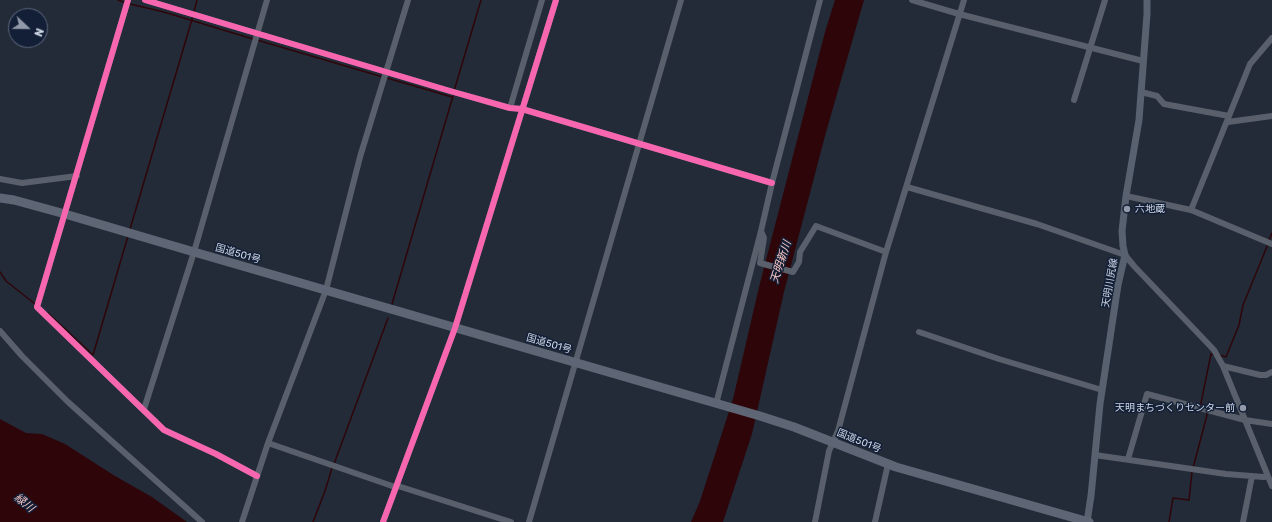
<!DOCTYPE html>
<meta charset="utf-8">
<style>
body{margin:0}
#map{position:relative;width:1272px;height:522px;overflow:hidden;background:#232b39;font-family:Rubik,sans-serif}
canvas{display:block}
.north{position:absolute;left:8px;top:8px;width:40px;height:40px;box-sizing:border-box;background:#121f36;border:1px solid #5d687c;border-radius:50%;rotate:112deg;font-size:11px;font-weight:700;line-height:16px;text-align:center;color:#cdd6e6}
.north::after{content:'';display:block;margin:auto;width:14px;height:18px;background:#929aa9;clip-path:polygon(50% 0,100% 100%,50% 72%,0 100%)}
</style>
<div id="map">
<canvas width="1272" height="522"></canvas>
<div class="north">N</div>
</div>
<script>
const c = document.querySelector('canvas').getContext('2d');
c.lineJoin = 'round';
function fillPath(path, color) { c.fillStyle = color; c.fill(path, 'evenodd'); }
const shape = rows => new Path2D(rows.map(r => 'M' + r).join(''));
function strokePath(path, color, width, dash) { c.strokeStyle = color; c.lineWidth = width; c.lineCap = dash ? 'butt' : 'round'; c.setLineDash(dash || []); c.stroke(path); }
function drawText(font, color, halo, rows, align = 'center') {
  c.font = font + ' Rubik,"Noto Sans JP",sans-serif'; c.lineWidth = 3; c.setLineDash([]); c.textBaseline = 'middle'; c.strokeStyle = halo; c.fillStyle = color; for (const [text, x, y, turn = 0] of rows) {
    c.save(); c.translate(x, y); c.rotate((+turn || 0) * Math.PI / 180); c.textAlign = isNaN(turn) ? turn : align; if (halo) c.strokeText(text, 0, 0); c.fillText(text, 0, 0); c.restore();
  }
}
fillPath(shape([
 [835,0,864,0,825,136,784,292,752,434,723,522,691,522,700,501,733,399,759,287,825,32],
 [0,419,26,433,42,434,65,444,115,476,152,497,187,522,0,522]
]), '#2e060a');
strokePath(shape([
 [118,0,126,3],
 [130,4,164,12,253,39],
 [194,12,197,0],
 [257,40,383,77],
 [387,78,452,97],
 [454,91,481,0],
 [130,229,193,16],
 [1269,240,1272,233],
 [0,272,6,281,35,304],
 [392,304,453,96],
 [48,313,93,355,128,236],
 [1219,355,1226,357,1239,325,1243,305,1268,244],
 [1203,407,1201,403,1211,354,1215,355],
 [334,464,388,318],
 [1193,468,1207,415,1206,412],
 [313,522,325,491,332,468],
 [1169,522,1173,498,1189,500,1192,472]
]), '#2e060a', 1.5);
strokePath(shape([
 [128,0,37,307,164,430,216,454,257,476],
 [145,0,450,91,510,108,522,109,772,183],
 [912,0,959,14,1143,61],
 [1141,92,1157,96,1164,104,1229,116],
 [1074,100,1105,0],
 [510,108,542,0],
 [1228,122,1272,116],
 [0,179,22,183,77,176],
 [907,187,1037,224,1125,255,1134,266,1214,350,1223,366,1272,486],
 [1126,196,1191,210,1272,244],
 [1191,210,1250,64,1272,38],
 [761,231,764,238,760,263,793,272,799,262,800,252,816,226,886,252],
 [0,331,22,356,68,402,202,522],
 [919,332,999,359,1102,390],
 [1223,366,1260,375,1266,375,1272,372],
 [716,404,761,231,772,183,820,0],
 [144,409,194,252,267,0],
 [268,443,395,487,398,486,511,522],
 [1095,455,1226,474,1264,477,1268,476],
 [1128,459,1147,394,1245,420,1272,424],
 [242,522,268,443,326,290,360,157,408,0],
 [383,522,455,328,556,0],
 [529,522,681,0],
 [815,522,829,451,838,431,886,252,964,0],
 [875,522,888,464],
 [1243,522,1252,476]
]), '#59606b', 6);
strokePath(shape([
 [1087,522,1091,496,1100,404,1118,285,1125,255,1123,246,1122,231,1126,196,1139,120,1147,14,1147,0]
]), '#586170', 7);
strokePath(shape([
 [0,198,14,200,65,214,194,252,760,416,794,427,896,467,1089,522]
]), '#5e6675', 9);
strokePath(shape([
 [128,0,37,307,164,430,216,454,257,476],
 [145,0,450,91,510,108,522,109,772,183],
 [383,522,455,328,556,0]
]), '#f766af', 6);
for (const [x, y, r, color] of [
 [1127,209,4,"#929aa9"],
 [1243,408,4,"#929aa9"]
]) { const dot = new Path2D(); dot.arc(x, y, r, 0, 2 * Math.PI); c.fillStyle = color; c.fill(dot); strokePath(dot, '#121f36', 1.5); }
drawText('10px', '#cdd6e6', '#121f36', [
 ["六地蔵",1135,209],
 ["天明まちづくりセンター前",1235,408,"right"]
], 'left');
drawText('10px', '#cdd6e6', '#121f36', [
 ["国道501号",238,254,16],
 ["天明川尻線",1110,283,-80],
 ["国道501号",549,344,16],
 ["国道501号",859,441,22]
]);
drawText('italic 11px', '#fac5c2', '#121f36', [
 ["天明新川",781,262,-72],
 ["緑川",24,503,39]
]);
</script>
